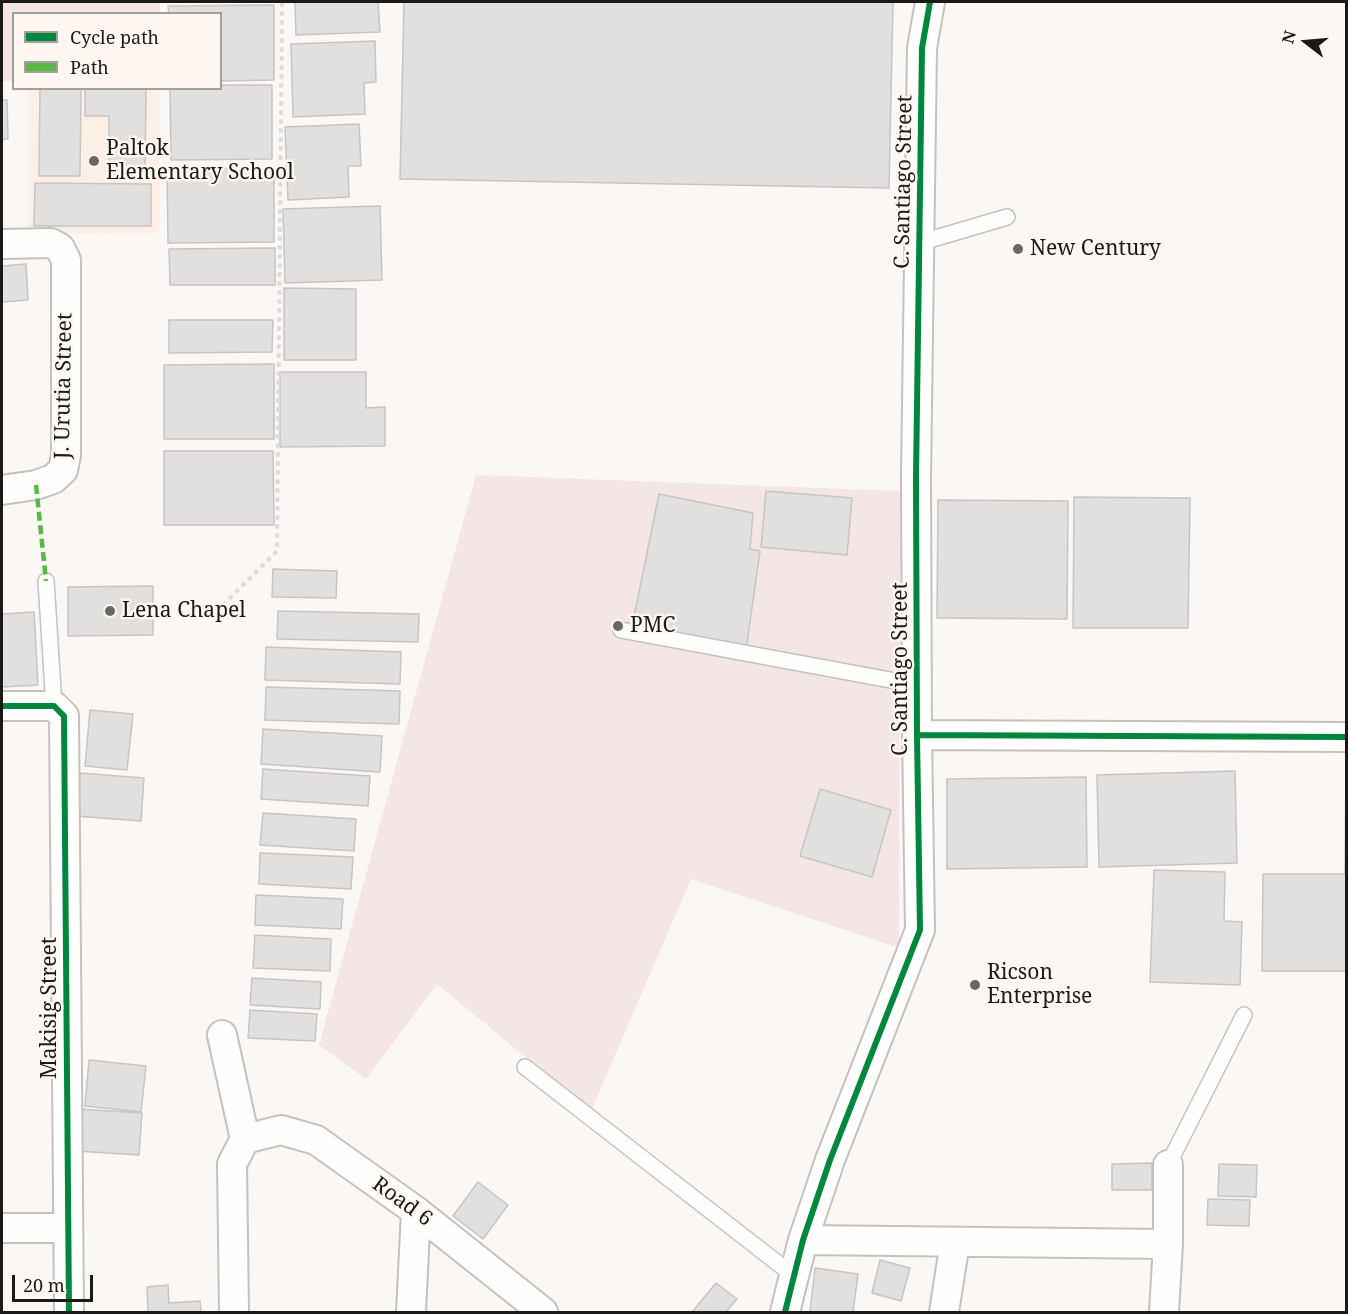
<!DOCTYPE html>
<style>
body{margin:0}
#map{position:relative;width:1348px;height:1314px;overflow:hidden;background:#fbf7f4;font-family:"Noto Serif",serif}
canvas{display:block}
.frame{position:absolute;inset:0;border:3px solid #1c1a18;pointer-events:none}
.legend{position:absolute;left:12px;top:12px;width:210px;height:78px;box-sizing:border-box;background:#fef7f1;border:2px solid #a49f9a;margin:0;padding:8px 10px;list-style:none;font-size:18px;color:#1c1a18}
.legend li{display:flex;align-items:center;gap:12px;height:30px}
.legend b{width:30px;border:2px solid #a49f9a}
.north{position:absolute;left:1276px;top:12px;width:60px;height:60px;-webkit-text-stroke:4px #fef7f1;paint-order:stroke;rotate:286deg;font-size:16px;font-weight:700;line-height:24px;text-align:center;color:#1c1a18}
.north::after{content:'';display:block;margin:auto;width:21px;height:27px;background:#1c1a18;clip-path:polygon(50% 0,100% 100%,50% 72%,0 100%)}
.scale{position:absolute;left:12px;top:1275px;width:81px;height:27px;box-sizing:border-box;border:3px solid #1c1a18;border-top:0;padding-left:8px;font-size:18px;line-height:21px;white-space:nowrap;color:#1c1a18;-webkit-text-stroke:4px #fef7f1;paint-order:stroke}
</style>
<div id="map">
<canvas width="1348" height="1314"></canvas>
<div class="frame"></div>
<ul class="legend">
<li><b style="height:8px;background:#00873e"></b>Cycle path</li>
<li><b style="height:8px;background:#58b947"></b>Path</li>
</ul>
<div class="north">N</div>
<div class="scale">20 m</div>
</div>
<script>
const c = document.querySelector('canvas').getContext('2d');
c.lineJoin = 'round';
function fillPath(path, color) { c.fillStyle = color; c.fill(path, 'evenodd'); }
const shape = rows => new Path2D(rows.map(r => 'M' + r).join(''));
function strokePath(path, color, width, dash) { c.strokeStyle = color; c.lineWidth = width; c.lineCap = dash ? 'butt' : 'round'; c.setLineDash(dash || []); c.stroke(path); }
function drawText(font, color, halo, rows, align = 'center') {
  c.font = font + ' "Noto Serif",serif'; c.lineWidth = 5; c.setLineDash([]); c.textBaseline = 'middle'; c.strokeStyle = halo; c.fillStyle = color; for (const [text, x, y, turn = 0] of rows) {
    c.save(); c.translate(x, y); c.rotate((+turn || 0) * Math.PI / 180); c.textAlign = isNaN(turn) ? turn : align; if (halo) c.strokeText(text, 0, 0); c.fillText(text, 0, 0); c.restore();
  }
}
fillPath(shape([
 [2,2,160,2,160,13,14,14,13,81,2,81],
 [476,475,900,491,899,948,691,879,591,1111,437,984,366,1079,319,1045]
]), '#f4e6e5');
fillPath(shape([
 [29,89,160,89,159,233,28,234]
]), '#fcf0e6');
const building = shape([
 [295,2,378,2,380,32,296,35,295,2],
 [404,2,893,2,889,188,400,179,404,2],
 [274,5,274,80,220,81,220,14,169,14,168,6,274,5],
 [375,41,376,82,364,83,365,114,293,117,291,44,375,41],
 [220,85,272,85,272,159,171,160,170,88,220,88,220,85],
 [40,88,81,88,80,176,39,176,40,88],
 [85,88,146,88,145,176,109,177,109,116,85,116,85,88],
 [2,100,7,100,8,139,2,139,2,100],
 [359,124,361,166,348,166,349,197,288,200,285,127,359,124],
 [274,168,274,242,168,243,167,169,274,168],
 [35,183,151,184,151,226,34,226,35,183],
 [380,206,382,280,285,283,283,209,380,206],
 [275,248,275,285,170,285,169,249,275,248],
 [26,264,28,300,2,302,2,266,26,264],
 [284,288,356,289,356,360,284,360,284,288],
 [169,320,273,320,272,352,169,353,169,320],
 [274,364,274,439,164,439,164,365,274,364],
 [280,372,366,372,366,408,385,407,385,446,280,447,280,372],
 [164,451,273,451,274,525,164,525,164,451],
 [766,491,852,498,847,555,761,547,766,491],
 [659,494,753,513,750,549,760,551,746,650,632,627,659,494],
 [1074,497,1190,498,1188,628,1073,628,1074,497],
 [938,500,1068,501,1067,619,937,618,938,500],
 [273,569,337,571,336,598,272,597,273,569],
 [153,586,153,635,68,636,68,587,153,586],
 [278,611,419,614,418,642,277,639,278,611],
 [34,612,38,685,2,687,2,614,34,612],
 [266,647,401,652,400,684,265,680,266,647],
 [266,687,400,691,399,724,265,720,266,687],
 [90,710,133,714,127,770,85,766,90,710],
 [263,729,382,736,380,772,261,764,263,729],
 [1346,764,1346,971,1262,971,1263,874,1345,874,1346,764],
 [263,769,370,776,368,806,261,799,263,769],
 [1235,771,1237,863,1099,867,1097,775,1235,771],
 [80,773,144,778,141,821,76,816,80,773],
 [1086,777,1087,867,947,869,947,779,1086,777],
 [820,789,891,810,872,877,800,856,820,789],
 [263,813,356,819,354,851,260,845,263,813],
 [260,853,353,857,351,889,259,884,260,853],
 [1154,870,1225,872,1224,921,1242,922,1240,985,1150,982,1154,870],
 [256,895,343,899,341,929,255,925,256,895],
 [255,935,331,939,330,971,253,968,255,935],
 [252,978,321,982,320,1009,250,1005,252,978],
 [250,1010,317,1014,315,1041,248,1038,250,1010],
 [89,1060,146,1066,141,1112,85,1106,89,1060],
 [80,1109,142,1113,139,1155,77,1151,80,1109],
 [1152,1163,1152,1190,1112,1190,1112,1164,1152,1163],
 [1219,1164,1257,1165,1256,1197,1218,1196,1219,1164],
 [478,1182,508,1205,483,1239,453,1216,478,1182],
 [1208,1199,1250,1200,1249,1226,1207,1225,1208,1199],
 [880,1260,910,1268,901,1301,872,1293,880,1260],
 [815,1268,858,1274,853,1312,810,1312,815,1268],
 [716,1283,737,1299,726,1312,692,1312,716,1283],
 [168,1285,169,1303,200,1301,201,1312,148,1312,147,1287,168,1285]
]);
fillPath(building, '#e2dfdf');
strokePath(building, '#c7c4c4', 1.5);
const lane = shape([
 [919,243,1007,217],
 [46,581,54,706],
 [621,630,917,685],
 [525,1067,793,1275],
 [1168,1165,1244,1015]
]);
const street = shape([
 [2,244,51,243,60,248,66,260,66,455,63,470,53,479,36,485,2,490],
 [2,706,54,706,64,716,69,1312],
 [917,735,1346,737],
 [222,1035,245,1139],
 [245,1139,281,1130,316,1140,416,1211,543,1312],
 [2,1228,68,1228],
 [803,1240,1168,1244],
 [234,1312,232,1164,245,1139],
 [411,1312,416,1211],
 [785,1312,803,1240,830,1160,920,930,917,735,916,477,922,48,930,2],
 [944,1312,955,1242],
 [1164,1312,1168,1244,1168,1165]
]);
strokePath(lane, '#c4c1bf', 18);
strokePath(street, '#c4c1bf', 32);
strokePath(shape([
 [210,618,277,551,282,2]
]), '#dcdbda', 4, [4.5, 4.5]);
strokePath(lane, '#fefefd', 15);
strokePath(street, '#fefefd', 28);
strokePath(shape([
 [36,485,46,581]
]), '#58b947', 4.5, [9, 4.5]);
strokePath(shape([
 [2,706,54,706,64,716,69,1312],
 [917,735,1346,737],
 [785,1312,803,1240,830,1160,920,930,917,735,916,477,922,48,930,2]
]), '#00873e', 6);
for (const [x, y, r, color] of [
 [94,161,6,"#6a6765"],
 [1018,249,6,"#6a6765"],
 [110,611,6,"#6a6765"],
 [618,626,6,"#6a6765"],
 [975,985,6,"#6a6765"]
]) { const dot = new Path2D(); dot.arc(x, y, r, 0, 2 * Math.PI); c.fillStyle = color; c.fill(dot); strokePath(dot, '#fef7f1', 2); }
drawText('21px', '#1c1a18', '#fef7f1', [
 ["Paltok",106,149],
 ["Elementary School",106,173],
 ["New Century",1030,249],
 ["Lena Chapel",122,611],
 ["PMC",630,626],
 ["Ricson",987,973],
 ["Enterprise",987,997]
], 'left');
drawText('21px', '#1c1a18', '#fef7f1', [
 ["C. Santiago Street",904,182,-89],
 ["J. Urutia Street",64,386,-89],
 ["C. Santiago Street",901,669,-90],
 ["Makisig Street",50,1008,-90],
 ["Road 6",402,1202,36]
]);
</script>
